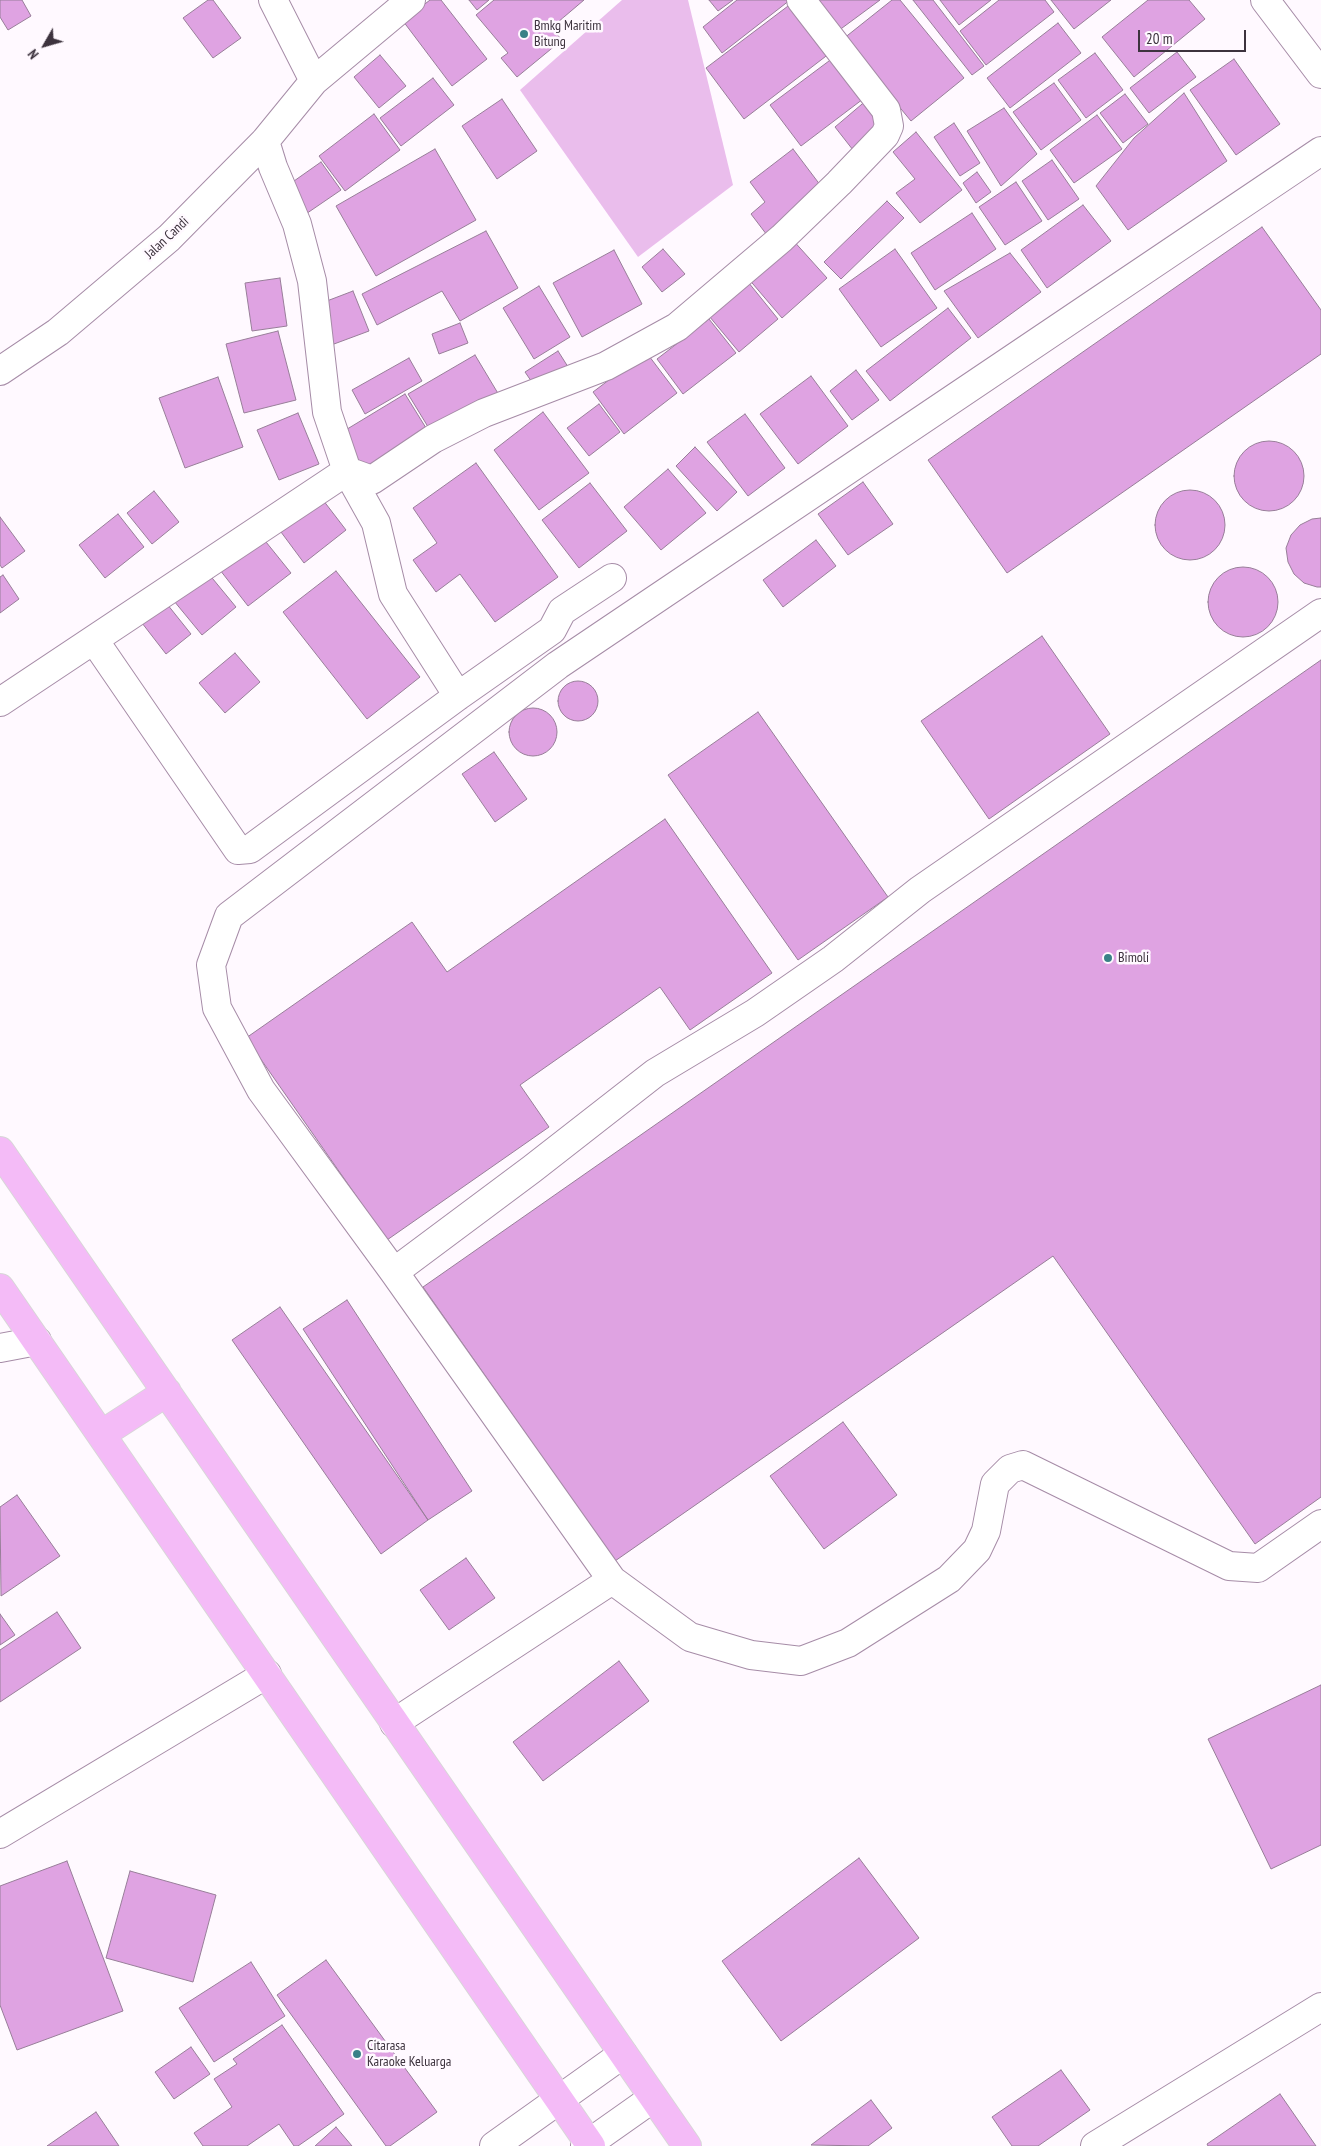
<!DOCTYPE html>
<style>
body{margin:0}
#map{position:relative;width:1321px;height:2146px;overflow:hidden;background:#fff9ff;font-family:"PT Sans Narrow",sans-serif}
canvas{display:block}
.north{position:absolute;left:20px;top:20px;width:50px;height:50px;-webkit-text-stroke:4px #fff9ff;paint-order:stroke;rotate:232deg;font-size:14px;font-weight:700;line-height:20px;text-align:center;color:#3d333e}
.north::after{content:'';display:block;margin:auto;width:18px;height:22px;background:#3d333e;clip-path:polygon(50% 0,100% 100%,50% 72%,0 100%)}
.scale{position:absolute;left:1138px;top:30px;width:108px;height:22px;box-sizing:border-box;border:2px solid #3d333e;border-top:0;padding-left:6px;font-size:15px;line-height:18px;white-space:nowrap;color:#3d333e;-webkit-text-stroke:4px #fff9ff;paint-order:stroke}
</style>
<div id="map">
<canvas width="1321" height="2146"></canvas>
<div class="north">N</div>
<div class="scale">20 m</div>
</div>
<script>
const c = document.querySelector('canvas').getContext('2d');
c.lineJoin = 'round';
function fillPath(path, color) { c.fillStyle = color; c.fill(path, 'evenodd'); }
const shape = rows => new Path2D(rows.map(r => 'M' + r).join(''));
function strokePath(path, color, width, dash) { c.strokeStyle = color; c.lineWidth = width; c.lineCap = dash ? 'butt' : 'round'; c.setLineDash(dash || []); c.stroke(path); }
function drawText(font, color, halo, rows, align = 'center') {
  c.font = font + ' "PT Sans Narrow",sans-serif'; c.lineWidth = 5; c.setLineDash([]); c.textBaseline = 'middle'; c.strokeStyle = halo; c.fillStyle = color; for (const [text, x, y, turn = 0] of rows) {
    c.save(); c.translate(x, y); c.rotate((+turn || 0) * Math.PI / 180); c.textAlign = isNaN(turn) ? turn : align; if (halo) c.strokeText(text, 0, 0); c.fillText(text, 0, 0); c.restore();
  }
}
fillPath(shape([
 [622,0,688,0,733,185,638,257,520,90]
]), '#eabdec');
const building = shape([
 [0,0,22,0,31,16,8,30,0,17,0,0],
 [208,0,213,0,241,38,213,58,183,18,208,0],
 [430,0,441,0,487,59,452,86,403,21,430,0],
 [469,0,489,0,477,10,469,0],
 [494,0,584,0,551,28,562,40,517,77,501,58,508,53,476,15,494,0],
 [709,0,733,0,718,11,709,0],
 [737,0,790,0,722,53,703,27,737,0],
 [796,0,834,50,744,119,706,68,796,0],
 [815,0,880,0,838,31,815,0],
 [892,0,900,0,964,78,911,121,843,39,892,0],
 [913,0,933,0,984,66,972,75,913,0],
 [940,0,991,0,959,25,940,0],
 [999,0,1045,0,1054,12,986,65,960,31,999,0],
 [1051,0,1111,0,1074,29,1051,0],
 [1148,0,1189,0,1205,19,1134,77,1102,37,1148,0],
 [1058,23,1081,53,1010,108,987,78,1058,23],
 [1177,52,1196,77,1149,113,1130,88,1177,52],
 [1095,53,1123,90,1086,118,1058,80,1095,53],
 [380,55,406,86,379,108,354,77,380,55],
 [837,55,867,96,801,146,770,105,837,55],
 [1234,59,1280,124,1236,155,1190,90,1234,59],
 [433,78,454,105,401,146,380,118,433,78],
 [1054,83,1081,120,1041,150,1013,112,1054,83],
 [1184,93,1227,161,1128,230,1096,186,1134,138,1184,93],
 [1125,94,1148,124,1123,143,1100,113,1125,94],
 [502,99,537,151,497,179,462,126,502,99],
 [868,99,887,122,853,150,835,127,868,99],
 [1004,108,1037,154,1001,186,967,131,1004,108],
 [374,114,400,150,345,191,319,156,374,114],
 [1097,115,1122,149,1074,183,1050,150,1097,115],
 [954,123,980,163,960,176,934,137,954,123],
 [916,132,962,190,920,223,896,193,915,179,893,152,916,132],
 [435,149,476,220,376,276,336,206,435,149],
 [793,149,827,194,770,239,751,214,765,202,750,182,793,149],
 [1052,160,1079,199,1048,220,1022,181,1052,160],
 [321,162,341,190,300,218,294,181,321,162],
 [977,172,991,192,976,203,963,183,977,172],
 [1016,182,1042,221,1005,245,979,207,1016,182],
 [887,201,904,218,841,279,824,262,887,201],
 [1083,205,1111,241,1047,288,1021,250,1083,205],
 [972,213,996,249,935,290,911,253,972,213],
 [1262,227,1321,310,1321,354,1007,573,928,460,1262,227],
 [486,231,518,288,460,321,442,291,377,325,362,294,486,231],
 [791,238,827,278,782,318,747,277,791,238],
 [663,249,685,274,662,292,642,267,663,249],
 [895,249,937,308,881,347,839,289,895,249],
 [614,250,642,304,582,337,553,283,614,250],
 [1010,253,1041,292,978,338,944,291,1010,253],
 [744,277,778,319,739,352,704,310,744,277],
 [280,278,287,326,252,331,245,283,280,278],
 [539,286,570,337,534,359,503,308,539,286],
 [353,291,369,331,334,344,319,304,353,291],
 [948,308,971,338,890,401,866,371,948,308],
 [709,319,736,353,683,394,657,359,709,319],
 [460,323,468,343,439,354,432,334,460,323],
 [278,331,296,400,244,413,226,344,278,331],
 [558,351,570,370,538,391,525,372,558,351],
 [646,352,677,393,624,434,593,392,646,352],
 [475,355,499,395,433,435,408,394,475,355],
 [409,358,422,381,365,414,352,390,409,358],
 [856,370,879,400,852,420,830,391,856,370],
 [811,376,848,426,798,464,760,414,811,376],
 [218,377,243,447,185,468,159,398,218,377],
 [405,394,431,436,364,475,339,434,405,394],
 [599,404,620,432,589,456,567,428,599,404],
 [543,412,589,473,539,510,494,450,543,412],
 [298,413,319,464,279,480,257,430,298,413],
 [745,414,785,468,748,496,707,442,745,414],
 '1234 476a35 35 0 1 1 70 0a35 35 0 1 1-70 0Z',
 [695,447,737,492,717,511,676,466,695,447],
 [476,463,558,577,495,622,460,574,436,592,413,560,437,543,413,508,476,463],
 [668,469,706,513,661,550,624,507,668,469],
 [863,482,893,524,848,555,818,514,863,482],
 [590,483,627,531,579,568,542,520,590,483],
 '1155 525a35 35 0 1 1 70 0a35 35 0 1 1-70 0Z',
 [154,491,179,522,152,544,127,513,154,491],
 [323,500,346,530,304,563,281,532,323,500],
 [118,514,144,547,105,578,79,545,118,514],
 [0,517,25,551,2,568,0,565,0,517],
 [1321,518,1321,587,1317,587,1304,583,1294,574,1288,562,1286,548,1291,535,1300,525,1312,519,1321,518],
 [262,537,291,573,248,606,220,570,262,537],
 [816,540,836,566,783,607,763,580,816,540],
 '1208 602a35 35 0 1 1 70 0a35 35 0 1 1-70 0Z',
 [336,571,420,677,367,719,283,612,336,571],
 [208,573,236,607,202,635,174,601,208,573],
 [3,575,19,599,0,613,0,577,3,575],
 [167,604,191,634,166,654,142,623,167,604],
 [1042,636,1110,734,989,819,921,721,1042,636],
 [235,653,260,682,225,713,199,683,235,653],
 [1321,660,1321,1497,1255,1544,1053,1256,615,1561,423,1287,1321,660],
 '558 701a20 20 0 1 1 40 0a20 20 0 1 1-40 0Z',
 '509 732a24 24 0 1 1 48 0a24 24 0 1 1-48 0Z',
 [758,712,888,897,798,960,668,775,758,712],
 [494,752,527,799,495,822,462,774,494,752],
 [665,819,772,973,690,1030,660,987,520,1085,549,1127,387,1240,246,1038,412,922,447,972,665,819],
 [347,1300,472,1491,428,1520,303,1329,347,1300],
 [280,1307,428,1520,381,1554,232,1340,280,1307],
 [843,1422,897,1495,824,1549,770,1476,843,1422],
 [17,1495,60,1556,1,1596,0,1507,17,1495],
 [466,1558,495,1598,449,1630,420,1590,466,1558],
 [57,1612,81,1648,0,1702,0,1650,57,1612],
 [0,1614,15,1635,0,1645,0,1614],
 [619,1661,649,1701,543,1781,513,1742,619,1661],
 [1321,1685,1321,1845,1271,1869,1208,1739,1321,1685],
 [859,1858,919,1938,781,2041,722,1961,859,1858],
 [67,1861,123,2011,17,2050,0,2005,0,1886,67,1861],
 [130,1871,216,1895,193,1982,106,1958,130,1871],
 [326,1960,437,2112,390,2146,386,2146,277,1995,326,1960],
 [251,1962,285,2016,214,2062,179,2008,251,1962],
 [282,2025,344,2114,298,2146,294,2146,279,2124,247,2146,203,2146,194,2133,232,2107,214,2079,237,2064,233,2059,282,2025],
 [191,2047,210,2074,174,2099,155,2072,191,2047],
 [1061,2070,1090,2110,1038,2146,1012,2146,992,2117,1061,2070],
 [1280,2094,1316,2146,1208,2146,1207,2144,1280,2094],
 [871,2100,892,2128,868,2146,811,2145,871,2100],
 [96,2112,119,2146,47,2146,96,2112],
 [336,2127,352,2146,315,2146,336,2127]
]);
fillPath(building, '#dfa3e2');
strokePath(building, '#987e99', 1);
const minor = shape([
 [273,0,314,81],
 [1265,0,1321,74],
 [265,141,273,167,297,224,312,281,327,412,347,471,376,523,393,594,458,696],
 [0,371,58,332,169,238,265,141,314,81,411,0],
 [94,640,238,850,250,849,458,696,552,630,562,611,612,578],
 [0,702,347,471,372,480,433,439,484,413,606,366,677,327,782,238,839,183,885,135,889,126,886,110,801,0],
 [394,1272,532,1169,655,1073,755,1013,833,959,920,890,1321,613],
 [0,1348,37,1341],
 [612,1580,690,1637,751,1655,801,1661,848,1643,949,1579,977,1550,986,1531,995,1484,1010,1469,1023,1465,1229,1566,1258,1568,1321,1524],
 [394,1723,612,1580,394,1272,261,1090,217,1008,211,965,229,916,558,665,1321,151],
 [0,1834,267,1674],
 [494,2146,623,2054],
 [585,2146,653,2098],
 [1095,2146,1321,2007]
]);
const highway = shape([
 [0,1151,687,2146],
 [0,1288,591,2146],
 [102,1434,167,1392]
]);
strokePath(minor, '#a68ca7', 30);
strokePath(highway, '#d8d6d8', 30);
strokePath(minor, '#fff', 28);
strokePath(highway, '#f4bbf7', 28);
for (const [x, y, r, color] of [
 [524,34,5,"#398187"],
 [1108,958,5,"#398187"],
 [357,2054,5,"#398187"]
]) { const dot = new Path2D(); dot.arc(x, y, r, 0, 2 * Math.PI); c.fillStyle = color; c.fill(dot); strokePath(dot, '#fff9ff', 2); }
drawText('14px', '#3d333e', '#fff9ff', [
 ["Bmkg Maritim",534,26],
 ["Bitung",534,42],
 ["Bimoli",1118,958],
 ["Citarasa",367,2046],
 ["Karaoke Keluarga",367,2062]
], 'left');
drawText('14px', '#3d333e', '#fff9ff', [
 ["Jalan Candi",167,238,-43]
]);
</script>
